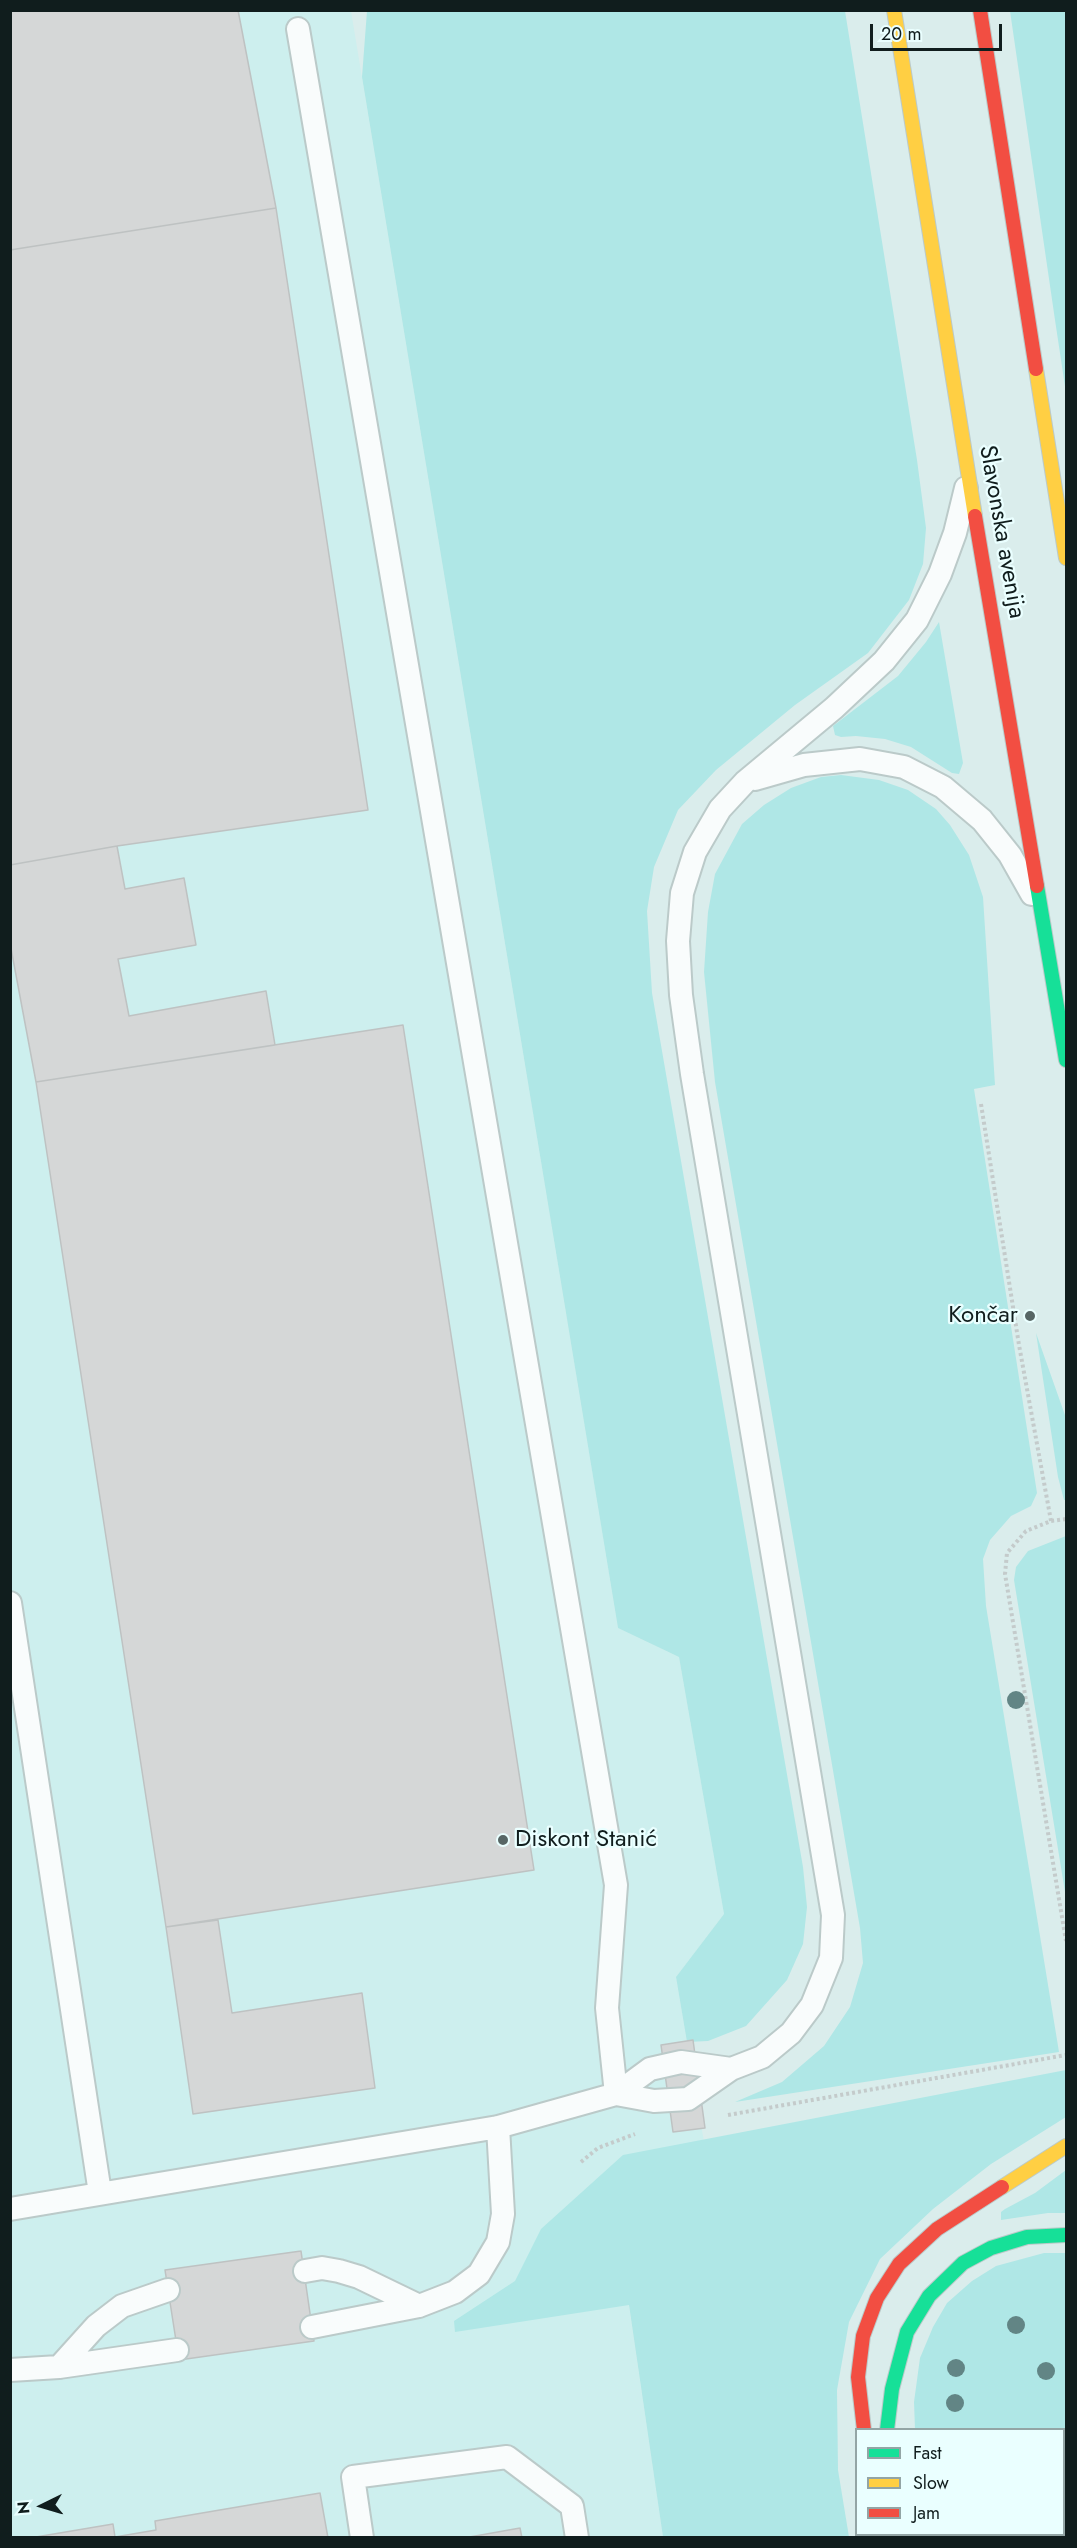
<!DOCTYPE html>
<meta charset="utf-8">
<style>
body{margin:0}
#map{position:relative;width:1077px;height:2548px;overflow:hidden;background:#daedec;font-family:Jost,sans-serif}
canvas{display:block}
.frame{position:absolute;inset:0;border:12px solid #101d1d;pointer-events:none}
.legend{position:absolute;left:855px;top:2428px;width:210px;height:108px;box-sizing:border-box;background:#eaffff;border:2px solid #93a5a5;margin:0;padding:8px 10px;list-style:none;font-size:18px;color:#101d1d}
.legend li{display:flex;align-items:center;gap:12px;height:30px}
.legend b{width:30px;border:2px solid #93a5a5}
.north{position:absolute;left:12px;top:2476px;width:60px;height:60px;-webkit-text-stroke:4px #eaffff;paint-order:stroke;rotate:265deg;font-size:16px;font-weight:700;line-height:24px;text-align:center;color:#101d1d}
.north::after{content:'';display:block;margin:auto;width:21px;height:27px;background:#101d1d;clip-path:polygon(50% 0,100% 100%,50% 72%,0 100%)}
.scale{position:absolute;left:870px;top:24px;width:132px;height:27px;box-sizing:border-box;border:3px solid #101d1d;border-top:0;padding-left:8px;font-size:18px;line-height:21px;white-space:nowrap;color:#101d1d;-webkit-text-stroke:4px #eaffff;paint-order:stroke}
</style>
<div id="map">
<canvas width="1077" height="2548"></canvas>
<div class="frame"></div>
<ul class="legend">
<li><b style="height:8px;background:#16e098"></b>Fast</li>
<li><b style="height:8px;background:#ffcf43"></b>Slow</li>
<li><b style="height:8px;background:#f24e42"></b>Jam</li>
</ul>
<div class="north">N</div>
<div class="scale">20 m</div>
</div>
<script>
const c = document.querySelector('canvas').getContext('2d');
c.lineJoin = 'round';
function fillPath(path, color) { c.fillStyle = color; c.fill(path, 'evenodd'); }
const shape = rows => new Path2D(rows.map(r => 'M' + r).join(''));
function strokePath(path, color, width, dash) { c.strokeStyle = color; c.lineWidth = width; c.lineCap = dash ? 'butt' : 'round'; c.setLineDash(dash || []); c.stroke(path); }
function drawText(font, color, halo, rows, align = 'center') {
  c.font = font + ' Jost,sans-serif'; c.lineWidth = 4.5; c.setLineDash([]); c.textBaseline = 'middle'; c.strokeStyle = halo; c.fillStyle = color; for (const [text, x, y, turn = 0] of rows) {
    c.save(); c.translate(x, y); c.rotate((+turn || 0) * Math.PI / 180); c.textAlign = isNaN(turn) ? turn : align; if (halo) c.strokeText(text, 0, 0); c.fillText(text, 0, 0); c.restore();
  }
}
fillPath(shape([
 [11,11,351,11,618,1628,679,1657,724,1914,676,1977,704,2142,629,2306,663,2537,11,2538]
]), '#cdefee');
fillPath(shape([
 [367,11,845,11,917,460,926,528,923,564,909,600,868,653,795,705,716,770,678,810,654,867,647,911,652,993,803,1867,807,1907,803,1944,787,1980,746,2026,708,2041,687,2042,676,1977,724,1914,679,1657,618,1628,362,77],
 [1010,11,1066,11,1066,393,1055,320],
 [939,622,963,763,959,774,952,773,911,747,885,739,856,736,841,737,835,735,833,726,898,676,926,642],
 [841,775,879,780,908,790,936,809,950,825,969,855,983,897,995,1085,974,1089,1037,1493,1031,1506,1011,1516,990,1540,983,1559,986,1606,1059,2052,735,2102,782,2082,824,2046,850,2007,863,1963,860,1928,715,1082,704,972,708,912,715,874,742,824,764,805,791,788,821,777],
 [1036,1333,1066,1418,1066,1500,1064,1500,1058,1477],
 [1066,1536,1066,1898,1014,1580,1016,1567,1028,1551],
 [1066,2070,1066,2117,991,2164,933,2209,880,2259,849,2322,837,2390,838,2470,849,2537,663,2537,629,2305,455,2332,454,2321,515,2281,541,2229,623,2155],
 [1066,2170,1066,2213,1048,2213,1001,2220,1001,2212,1005,2209,1035,2193],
 [1044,2253,1066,2253,1066,2537,930,2537,930,2535,1064,2534,1064,2430,915,2429,914,2402,920,2358,933,2327,947,2303,972,2281,996,2266]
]), '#afe7e6');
const building = shape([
 [10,10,238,10,276,208,10,250,10,10],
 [276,208,368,810,117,846,10,865,10,250,276,208],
 [117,846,125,889,184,878,196,945,118,959,129,1016,266,991,275,1045,36,1082,10,943,10,865,117,846],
 [403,1025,534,1870,166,1927,36,1082,403,1025],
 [218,1920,232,2013,362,1993,375,2088,193,2114,166,1927,218,1920],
 [693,2040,705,2128,673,2132,661,2045,693,2040],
 [301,2251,314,2341,179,2360,165,2270,301,2251],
 [320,2493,328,2538,30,2538,113,2524,115,2537,156,2530,155,2521,320,2493],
 [520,2528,522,2538,464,2538,520,2528]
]);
fillPath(building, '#d5d7d7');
strokePath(building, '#bec2c2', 1.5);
const lane = shape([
 [298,29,616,1885,607,2008,616,2094],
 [755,779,804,765,860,759,904,767,943,787,982,820,1010,855,1032,894],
 [10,1603,100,2193],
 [616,2094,654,2101,688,2099,731,2069,762,2057,791,2033,812,2005,831,1958,833,1915,692,1074,681,995,678,941,682,893,695,852,720,809,745,782,834,708,884,661,917,620,940,574,955,533,966,488],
 [10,2209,498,2127,616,2094,650,2069,681,2062,731,2069],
 [305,2271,322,2268,339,2271,359,2277,419,2306],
 [312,2327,419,2306,455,2292,479,2274,498,2242,503,2214,498,2127],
 [59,2367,96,2326,122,2306,168,2290],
 [10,2370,59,2367,177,2350],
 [362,2538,353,2477,507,2457,572,2506,577,2538]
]);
const fast = shape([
 [1037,886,1066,1060],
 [887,2430,892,2389,907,2332,929,2296,963,2263,991,2248,1027,2237,1066,2235],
 [884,2534,885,2538]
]);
const slow = shape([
 [894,10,975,516],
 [1036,369,1066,558],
 [1002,2187,1066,2146]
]);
const jam = shape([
 [980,10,1036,369],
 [975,516,1037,886],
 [864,2430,858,2377,863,2336,877,2298,899,2264,937,2229,1002,2187]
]);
strokePath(lane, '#bbcac9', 26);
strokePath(fast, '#bbcac9', 16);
strokePath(slow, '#bbcac9', 16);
strokePath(jam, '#bbcac9', 16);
strokePath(shape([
 [981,1104,1019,1345,1051,1521],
 [1066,1519,1051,1521,1026,1531,1007,1553,1005,1574,1066,1941],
 [728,2115,1066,2055],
 [581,2162,598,2148,635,2134]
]), '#c4cbcb', 4, [3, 3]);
strokePath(lane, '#f9fcfc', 22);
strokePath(fast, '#16e098', 14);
strokePath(slow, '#ffcf43', 14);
strokePath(jam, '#f24e42', 14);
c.fillStyle = '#628585';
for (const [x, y] of [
 [1016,1700],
 [1016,2325],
 [956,2368],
 [1046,2371],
 [955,2403]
]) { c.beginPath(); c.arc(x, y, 9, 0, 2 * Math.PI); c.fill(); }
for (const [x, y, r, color] of [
 [1030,1316,6,"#576665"],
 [503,1840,6,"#576665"]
]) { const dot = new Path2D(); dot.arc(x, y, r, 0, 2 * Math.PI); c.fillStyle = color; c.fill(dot); strokePath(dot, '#eaffff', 2); }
drawText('24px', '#101d1d', '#eaffff', [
 ["Slavonska avenija",1001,532,80]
]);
drawText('24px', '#101d1d', '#eaffff', [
 ["Končar",1018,1316],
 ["Diskont Stanić",515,1840,"left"]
], 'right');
</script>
